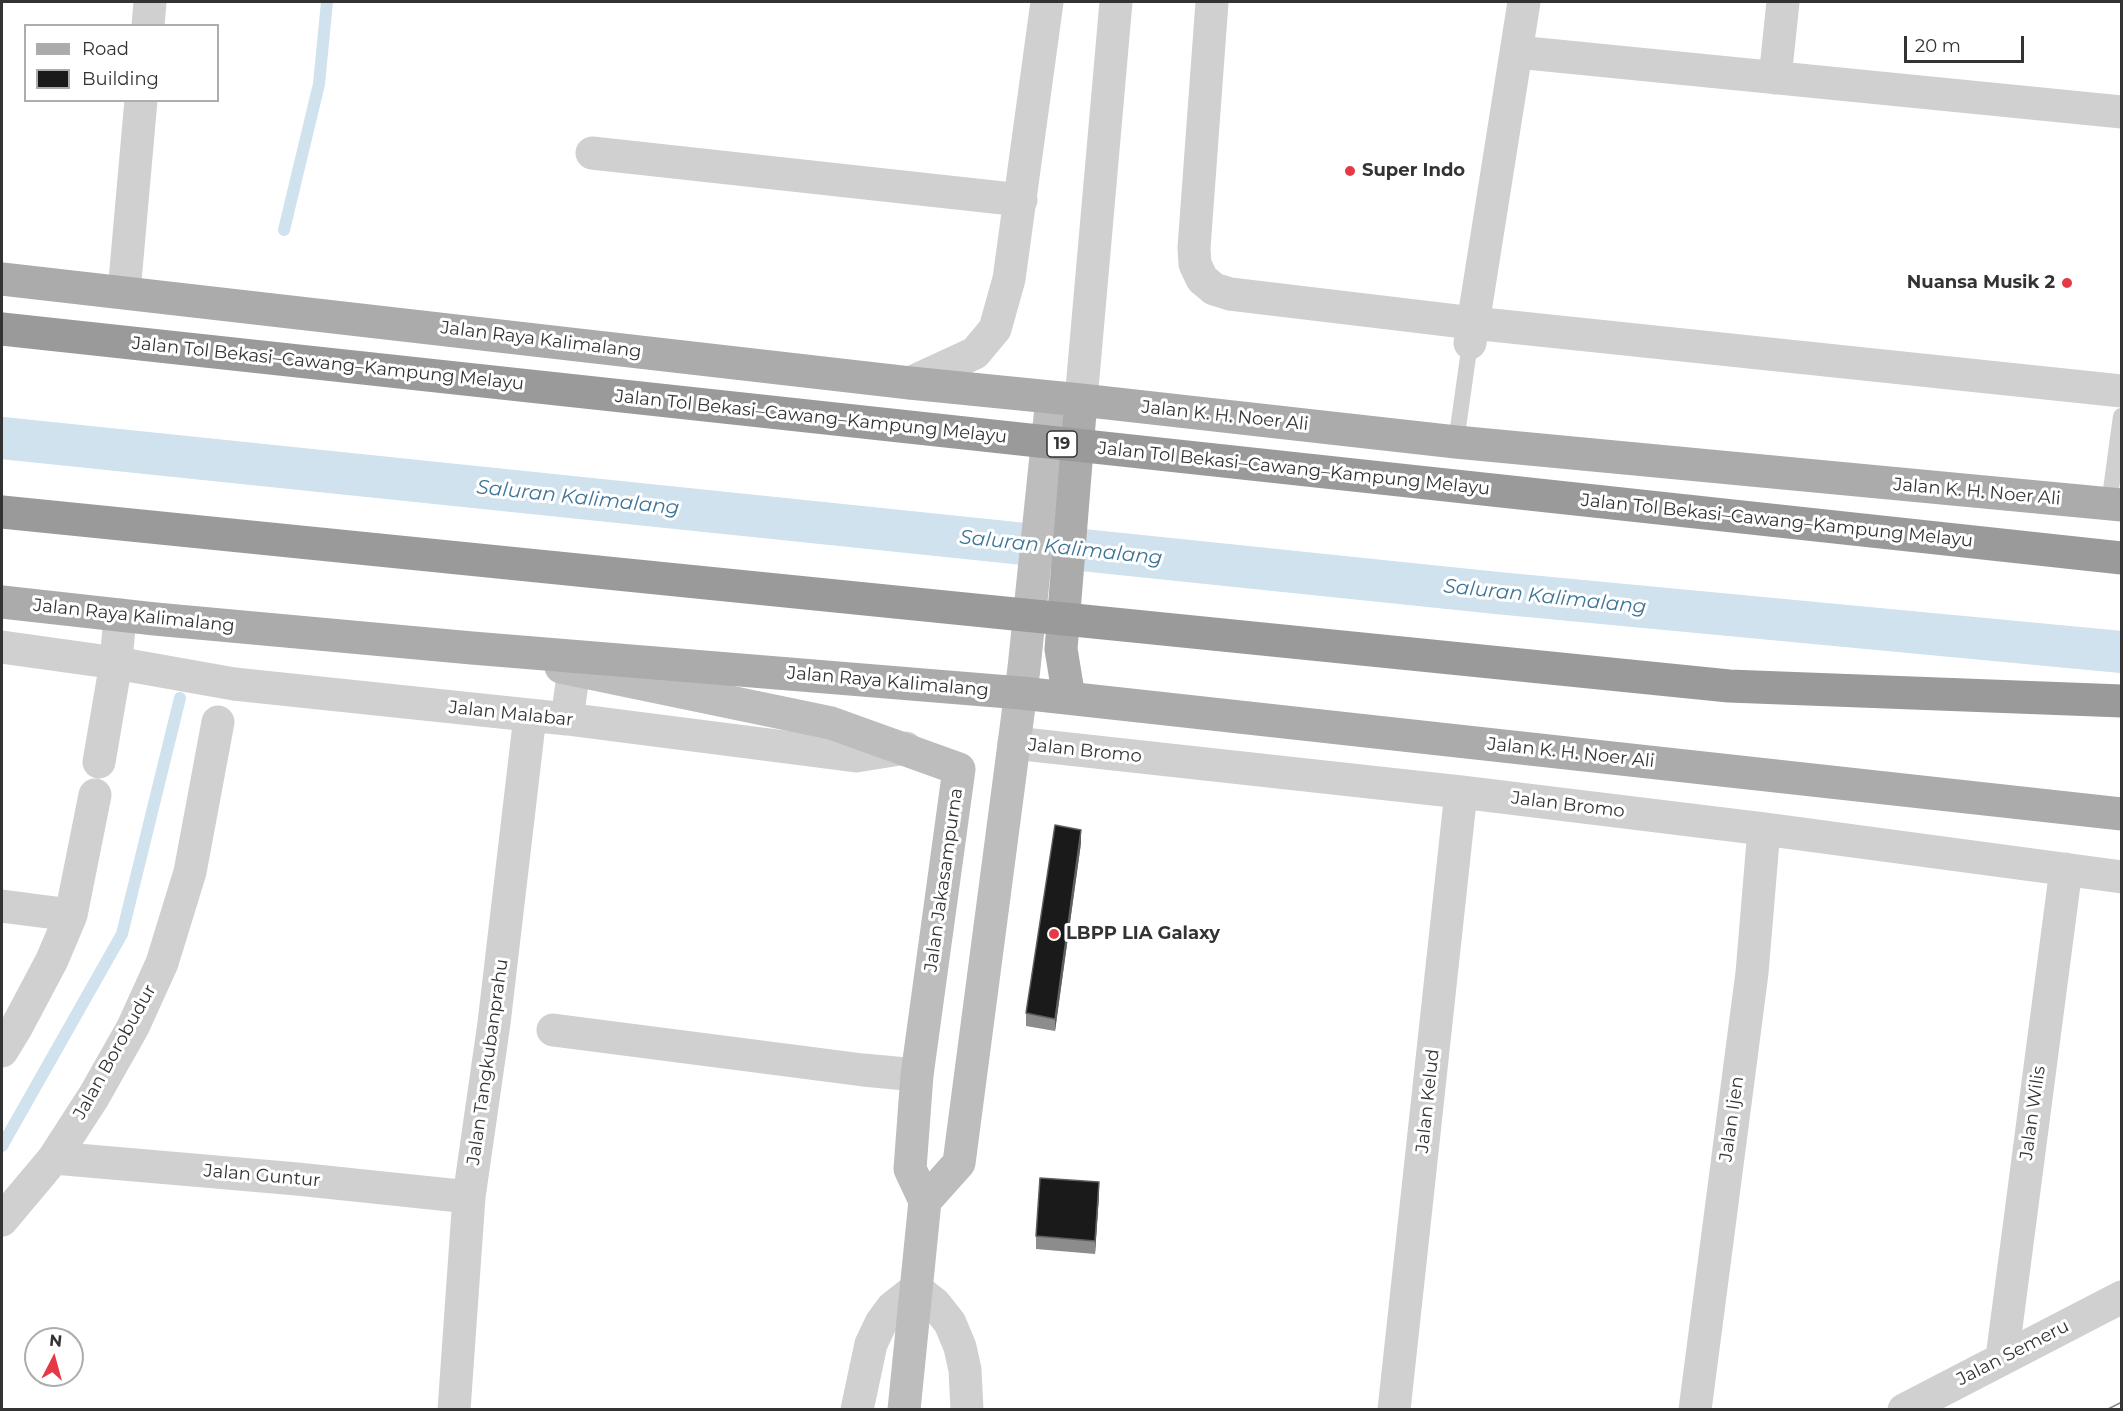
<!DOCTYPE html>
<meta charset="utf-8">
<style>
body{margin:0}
#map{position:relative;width:2123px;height:1411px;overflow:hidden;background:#fff;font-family:Montserrat,sans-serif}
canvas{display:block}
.frame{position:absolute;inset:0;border:3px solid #333;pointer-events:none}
.legend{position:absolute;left:24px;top:24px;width:195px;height:78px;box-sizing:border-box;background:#fff;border:2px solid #adadad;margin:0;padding:8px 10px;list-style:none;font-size:18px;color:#333}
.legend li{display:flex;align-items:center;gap:12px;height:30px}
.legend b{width:30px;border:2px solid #adadad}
.north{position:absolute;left:24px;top:1327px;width:60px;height:60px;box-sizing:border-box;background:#fff;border:2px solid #adadad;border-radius:50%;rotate:6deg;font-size:16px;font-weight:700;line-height:24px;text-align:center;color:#333}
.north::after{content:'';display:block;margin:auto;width:21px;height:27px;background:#e63946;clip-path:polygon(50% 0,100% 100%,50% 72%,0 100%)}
.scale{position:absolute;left:1904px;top:36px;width:120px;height:27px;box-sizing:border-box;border:3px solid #333;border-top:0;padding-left:8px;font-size:18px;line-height:21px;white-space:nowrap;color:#333;-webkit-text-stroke:4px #fff;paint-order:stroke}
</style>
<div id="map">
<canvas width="2123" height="1411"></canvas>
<div class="frame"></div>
<ul class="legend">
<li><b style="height:8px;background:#ababab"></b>Road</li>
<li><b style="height:16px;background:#1a1a1a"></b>Building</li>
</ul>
<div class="north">N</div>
<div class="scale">20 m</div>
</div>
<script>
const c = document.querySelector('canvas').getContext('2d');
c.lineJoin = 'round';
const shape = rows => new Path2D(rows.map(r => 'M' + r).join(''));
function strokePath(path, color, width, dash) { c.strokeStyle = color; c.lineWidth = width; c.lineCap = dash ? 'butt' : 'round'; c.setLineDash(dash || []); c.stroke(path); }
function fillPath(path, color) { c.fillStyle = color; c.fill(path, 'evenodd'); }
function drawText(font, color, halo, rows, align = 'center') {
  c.font = font + ' Montserrat,sans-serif'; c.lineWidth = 6; c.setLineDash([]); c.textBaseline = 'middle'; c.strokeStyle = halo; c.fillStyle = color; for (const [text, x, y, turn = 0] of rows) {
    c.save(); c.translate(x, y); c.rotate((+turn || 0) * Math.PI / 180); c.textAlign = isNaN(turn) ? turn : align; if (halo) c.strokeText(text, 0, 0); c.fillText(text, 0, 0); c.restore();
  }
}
strokePath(shape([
 [284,230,319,84,327,2],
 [2,1146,122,934,180,698]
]), '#cfe2ee', 12);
strokePath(shape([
 [2,438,1497,593,2122,652]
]), '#cfe2ee', 42);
strokePath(shape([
 [1456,442,1470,343],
 [2109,504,2121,416]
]), '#d0d0d0', 16);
strokePath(shape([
 [1212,2,1194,248,1195,264,1202,279,1214,289,1230,294,1473,323,2122,391],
 [1517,52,2122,112],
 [1775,78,1783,2],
 [592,153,1021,200],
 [1470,343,1524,2],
 [910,383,975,353,995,329,1009,279,1047,2],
 [1081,400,1116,2],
 [2,647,116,663,234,684,567,719,856,756,906,748],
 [567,719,574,669],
 [1014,743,1461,792,1764,829,2122,877],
 [99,762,116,663,120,615],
 [2,906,71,915],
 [553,1030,863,1070,917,1075],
 [2,1051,16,1028,52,960,71,915,95,795],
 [54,1158,297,1179,469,1197],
 [2,1220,54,1158,94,1096,133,1027,162,963,190,872,218,722],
 [2002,1358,2066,869],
 [454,1410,469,1197,494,1023,530,716],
 [857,1410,871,1344,881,1323,892,1308,916,1289,935,1304,950,1323,960,1347,965,1370,967,1410],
 [1394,1410,1461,792],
 [1695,1410,1752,973,1764,829],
 [1904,1410,2122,1297]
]), '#d0d0d0', 33);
strokePath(shape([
 [148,26,150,2],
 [124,292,141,100]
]), '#d0d0d0', 33);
strokePath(shape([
 [561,667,831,723,959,769,917,1075,910,1169,925,1201,904,1410],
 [925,1201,959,1163,1024,668,1052,398]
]), '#bdbdbd', 33);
strokePath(shape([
 [2,279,910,383,1081,400,1456,442,2122,505],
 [2,602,155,619,472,648,1021,693,2122,814],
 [1069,698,1061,649,1081,400]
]), '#ababab', 33);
strokePath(shape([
 [2106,1410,2122,1402]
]), '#888', 1.5);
strokePath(shape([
 [2,329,2122,558],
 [2,512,1729,686,2122,701]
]), '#9a9a9a', 33);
fillPath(shape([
 [1081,843,1055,1031,1026,1026,1026,1013],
 [1099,1195,1095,1254,1036,1249,1036,1236]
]), '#8c8c8c');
fillPath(shape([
 [1081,830,1081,843,1055,1031,1055,1019],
 [1099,1182,1099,1195,1095,1254,1095,1241]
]), '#5f5f5f');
const building = shape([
 [1055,825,1081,830,1055,1019,1026,1013,1055,825],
 [1040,1178,1099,1182,1095,1241,1036,1236,1040,1178]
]);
fillPath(building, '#1a1a1a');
strokePath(building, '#5f5f5f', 1.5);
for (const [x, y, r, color] of [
 [1350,171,6,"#e63946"],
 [2067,283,6,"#e63946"],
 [1054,934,6,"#e63946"]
]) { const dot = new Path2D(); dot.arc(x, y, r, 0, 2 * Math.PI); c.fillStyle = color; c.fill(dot); strokePath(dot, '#fff', 2); }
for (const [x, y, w] of [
 [1062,444,30]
]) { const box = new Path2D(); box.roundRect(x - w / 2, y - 13, w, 26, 4.5); c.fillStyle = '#fff'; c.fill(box); strokePath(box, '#333', 1.5); }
drawText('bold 16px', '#333', null, [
 ["19",1062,444]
]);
drawText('bold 18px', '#333', '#fff', [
 ["Super Indo",1362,171],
 ["Nuansa Musik 2",2055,283,"right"],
 ["LBPP LIA Galaxy",1066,934]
], 'left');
drawText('18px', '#333', '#fff', [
 ["Jalan Raya Kalimalang",541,340,7],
 ["Jalan Tol Bekasi–Cawang–Kampung Melayu",328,364,6],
 ["Jalan K. H. Noer Ali",1225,416,6],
 ["Jalan Tol Bekasi–Cawang–Kampung Melayu",811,417,6],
 ["Jalan Tol Bekasi–Cawang–Kampung Melayu",1294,469,6],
 ["Jalan K. H. Noer Ali",1977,492,5],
 ["Jalan Tol Bekasi–Cawang–Kampung Melayu",1777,521,6],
 ["Jalan Raya Kalimalang",134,616,6],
 ["Jalan Raya Kalimalang",888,682,5],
 ["Jalan Malabar",511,714,6],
 ["Jalan Bromo",1085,751,6],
 ["Jalan K. H. Noer Ali",1571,753,6],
 ["Jalan Bromo",1568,805,7],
 ["Jalan Jakasampurna",944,880,-82],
 ["Jalan Borobudur",115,1052,-61],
 ["Jalan Tangkubanprahu",488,1062,-82],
 ["Jalan Kelud",1428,1101,-84],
 ["Jalan Wilis",2033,1113,-82],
 ["Jalan Ijen",1732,1119,-82],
 ["Jalan Guntur",262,1176,5],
 ["Jalan Semeru",2013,1353,-27]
]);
drawText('italic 20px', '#3f7597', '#fff', [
 ["Saluran Kalimalang",578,498,6],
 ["Saluran Kalimalang",1061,548,6],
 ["Saluran Kalimalang",1545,597,6]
]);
</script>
